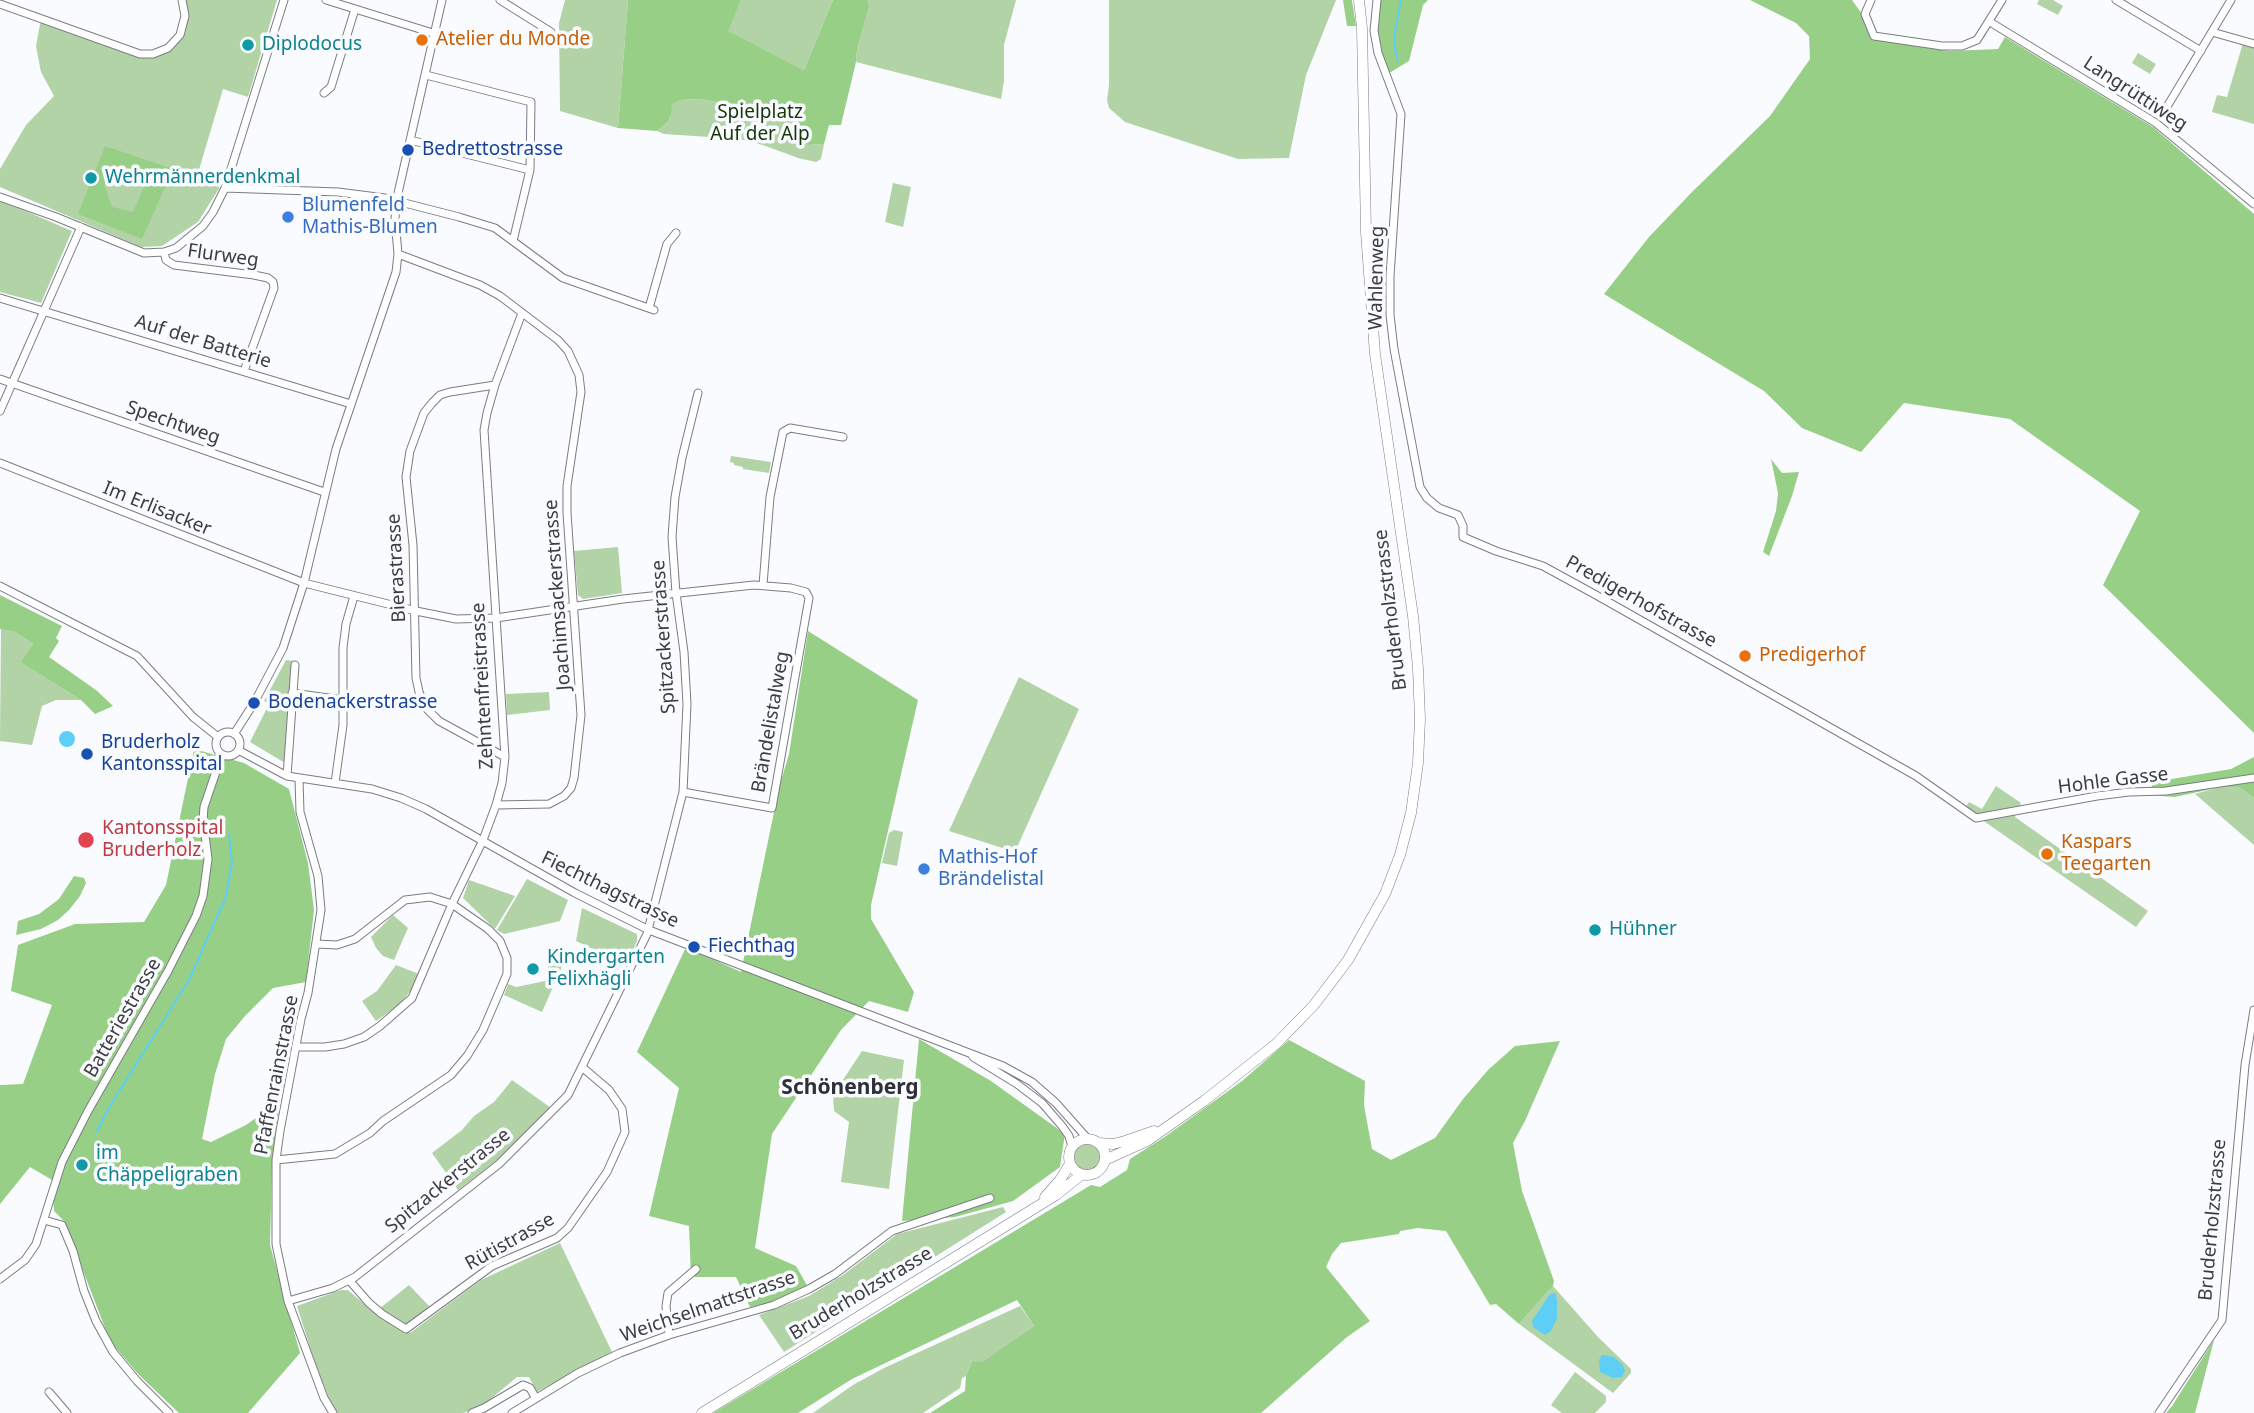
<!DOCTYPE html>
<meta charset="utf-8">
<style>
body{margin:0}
canvas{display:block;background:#fafbff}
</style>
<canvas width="2254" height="1413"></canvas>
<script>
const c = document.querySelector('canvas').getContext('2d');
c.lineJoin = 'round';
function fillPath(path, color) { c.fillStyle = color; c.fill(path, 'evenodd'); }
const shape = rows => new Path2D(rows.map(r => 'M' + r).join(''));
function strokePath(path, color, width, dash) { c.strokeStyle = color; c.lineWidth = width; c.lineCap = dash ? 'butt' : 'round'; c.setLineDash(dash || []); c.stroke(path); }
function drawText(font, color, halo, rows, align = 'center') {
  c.font = font + ' "Noto Sans",sans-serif'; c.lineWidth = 7; c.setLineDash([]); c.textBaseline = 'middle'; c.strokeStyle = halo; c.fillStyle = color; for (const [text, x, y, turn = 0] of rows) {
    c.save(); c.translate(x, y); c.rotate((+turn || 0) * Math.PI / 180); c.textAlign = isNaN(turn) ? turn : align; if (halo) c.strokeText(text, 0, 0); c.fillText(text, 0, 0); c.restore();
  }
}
fillPath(shape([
 [182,0,277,0,248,97,223,89,196,180,220,187,198,222,162,246,141,247,0,187,0,169,26,125,54,96,41,72,36,46,41,19,140,54,168,48,180,35,185,16],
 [565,0,628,0,618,128,560,111,559,23],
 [741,0,833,0,804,70,727,31],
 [868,0,1016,0,1004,45,1004,81,1001,99,856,62,857,50,869,7],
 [1109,0,1336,0,1306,75,1289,158,1238,159,1125,122,1109,108,1107,100,1109,85],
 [2039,0,2053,0,2063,6,2058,15,2037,4],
 [2243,43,2254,46,2254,124,2212,112,2217,95,2227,97],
 [2138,53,2156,64,2150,74,2132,63],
 [700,99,747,107,764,104,786,114,797,131,796,138,808,145,824,144,821,159,816,162,798,158,763,145,740,139,664,134,657,131,668,122,671,115,671,104,681,100],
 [893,183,911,187,903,227,885,222],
 [0,200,72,231,41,303,0,292],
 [731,456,771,462,769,473,743,469,743,467,734,465,734,463,730,462],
 [618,547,622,593,583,599,578,595,574,551],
 [1,629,15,632,33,644,22,662,81,700,56,700,42,706,32,745,0,741],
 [286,660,294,661,285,763,250,742,269,704,264,701],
 [1019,677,1079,709,1015,852,949,831],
 [549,692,550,710,507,715,506,694],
 [1996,786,2021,803,2015,817,2148,911,2136,927,1965,808,1969,802,1982,809],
 [2239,787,2254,798,2254,845,2195,794,2216,788],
 [894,830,903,832,897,866,882,863,889,833],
 [527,879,568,900,560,921,504,934,497,930],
 [469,880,515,896,495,929,463,898],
 [582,908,637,934,637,941,626,965,576,941],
 [393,915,408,928,394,960,383,956,376,948,371,937],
 [564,953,561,969,542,1012,504,995,508,984,516,987,550,980,546,954],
 [396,965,419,974,412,989,400,1004,376,1021,362,1001,377,991],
 [862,1051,904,1060,889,1189,841,1182,849,1122,834,1111,833,1095],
 [512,1080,551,1108,515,1146,458,1190,432,1153,462,1130,474,1116,494,1102],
 '1073 1157a14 14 0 1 1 28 0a14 14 0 1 1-28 0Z',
 [1003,1207,1006,1212,784,1352,759,1315,809,1296,843,1275,897,1234],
 [560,1243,612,1352,537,1392,529,1377,517,1377,481,1407,463,1413,337,1413,329,1398,314,1360,297,1306,341,1290,348,1290,370,1309,410,1333,481,1280],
 [409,1285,431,1308,406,1326,379,1309],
 [1553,1286,1598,1337,1631,1369,1631,1373,1613,1393,1519,1324],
 [1020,1306,1034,1326,983,1363,972,1361,966,1376,962,1378,960,1388,923,1413,813,1413,853,1385,884,1368],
 [1575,1372,1606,1396,1606,1402,1595,1413,1562,1413,1551,1405]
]), '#b1d3a6');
fillPath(shape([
 [628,0,741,0,728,31,804,70,833,0,868,0,869,7,857,50,856,62,841,125,829,125,824,144,808,145,796,138,797,131,786,114,764,104,747,107,700,99,681,100,672,104,671,115,668,122,657,131,618,128],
 [1343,0,1352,0,1356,26,1347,26],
 [1377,0,1428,0,1423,5,1409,61,1386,75,1374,31],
 [1750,0,1852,0,1865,18,1872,39,1933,49,1950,51,1998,49,2005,37,2153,127,2254,214,2254,733,2103,585,2140,511,2010,419,1904,403,1861,452,1802,428,1764,391,1604,294,1649,237,1692,192,1770,116,1810,59,1809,36,1796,23],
 [105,146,173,169,142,239,78,214],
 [115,171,138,175,144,187,133,212,112,207,104,184],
 [1771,459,1782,473,1799,472,1792,496,1769,556,1763,552,1776,511,1778,493],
 [0,595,62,626,56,638,59,641,49,657,96,690,113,706,95,714,81,700,21,662,33,644,15,632,0,629],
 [808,631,918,700,871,905,871,919,914,992,908,1012,869,1001,841,1030,772,1134,755,1248,796,1266,808,1287,777,1301,750,1307,736,1277,691,1277,689,1226,649,1216,679,1088,637,1052,686,947,741,972,779,788,789,754],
 [194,749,244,763,289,789,308,863,314,910,306,982,273,988,245,1016,226,1039,215,1074,202,1139,211,1142,246,1125,280,1101,272,1161,270,1245,300,1353,248,1413,179,1413,138,1374,110,1341,64,1221,54,1211,52,1180,30,1167,0,1204,0,1085,23,1084,52,1005,11,991,18,945,75,924,144,922,166,885],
 [2254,757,2254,798,2239,787,2216,788,2175,797,2147,795,2154,782,2231,769],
 [74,876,84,878,86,883,80,896,69,910,58,920,41,929,16,935,18,921,39,914,59,899],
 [919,1039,991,1081,1065,1134,1060,1167,1013,1201,955,1217,902,1221],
 [1289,1040,1365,1081,1364,1105,1372,1149,1391,1160,1435,1138,1463,1099,1488,1070,1515,1046,1560,1041,1525,1121,1513,1143,1522,1191,1554,1281,1553,1286,1519,1324,1496,1304,1490,1305,1446,1231,1418,1228,1400,1231,1399,1234,1341,1243,1332,1254,1326,1267,1370,1321,1347,1337,1261,1413,930,1413,965,1391,966,1376,972,1361,983,1362,1034,1326,1017,1300,852,1379,798,1413,713,1413,1091,1185,1100,1187,1127,1170,1130,1159,1166,1136,1242,1081],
 [2214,1340,2195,1413,2166,1413,2172,1406]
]), '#98cf86');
fillPath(shape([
 '59 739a8 8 0 1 1 16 0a8 8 0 1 1-16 0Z',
 [1554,1293,1556,1294,1557,1301,1557,1318,1551,1331,1545,1335,1533,1327,1532,1321,1550,1294],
 [1602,1355,1614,1357,1623,1365,1625,1371,1622,1377,1613,1378,1600,1372,1599,1360]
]), '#5ecef4');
strokePath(shape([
 [1398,61,1395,50,1395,32,1401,0],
 [97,1132,108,1109,189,980,225,899,232,864,229,834]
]), '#5ecef4', 2);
const minor = shape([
 [326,0,436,34],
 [500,0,551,32],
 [1377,0,1374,31,1378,53,1401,114,1390,276,1390,315,1394,349,1420,487,1427,498,1439,508,1458,515,1463,526,1463,537,1496,551,1543,566,1596,595,1916,776,1976,818,2097,796,2129,792,2166,791,2254,778],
 [1871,0,1865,14,1874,36,1942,46,1962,46,1977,40,2002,0],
 [2116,0,2201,51],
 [0,4,140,54,153,54,168,48,180,35,185,16,182,0],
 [1990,22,2156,123,2254,204],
 [2212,32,2254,44],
 [426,75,531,102,530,170,513,241],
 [324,93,331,87,355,9],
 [2165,110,2231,0],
 [410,140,530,170],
 [225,188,338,192,385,198,459,217,495,228,563,278,654,310],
 [0,197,56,217,144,253,164,252,176,248,203,226,213,212,225,188,284,0],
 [164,252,166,260,174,265,254,275,268,278,273,282,274,288,244,371],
 [398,254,480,285,500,296,558,340,568,351,579,375,581,392,567,486,567,513,581,715,574,778,571,788,564,796,549,804,496,805],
 [0,298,351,404],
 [649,308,667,244,676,233],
 [0,379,324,492],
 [495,385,450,392,440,395,432,403,424,413,410,451,406,477,413,545,416,678,419,692,425,707,439,721,505,757],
 [0,411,81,227],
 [0,463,304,583,416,611,456,619,496,618,623,599,754,585,791,588,806,592,809,598,772,808,683,792],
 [763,585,770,497,783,432,790,428,843,437],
 [0,586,137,656,193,717,218,737],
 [292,693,343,700],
 '216 744a12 12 0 1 1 24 0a12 12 0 1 1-24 0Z',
 [234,734,254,703,283,648,304,583,336,449,396,272,398,254,395,219,396,202,442,0],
 [238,750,287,776,372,789,401,798,426,809,575,893,649,930,1003,1066,1032,1082,1056,1103,1087,1138],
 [287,776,295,665],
 [299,779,300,812,318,876,321,910,308,993,301,1019,280,1131,276,1160,276,1244,288,1301,324,1398,333,1413],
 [335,783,343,725,343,648,346,624,354,596],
 [296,1047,325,1047,344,1044,364,1037,380,1026,412,998,452,904,483,840,496,805,502,783,505,757,484,430,487,413,495,385,522,313],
 [973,1057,1017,1084,1042,1103,1062,1126,1069,1136,1072,1147],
 [276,1160,335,1154,370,1133,383,1121,451,1075,467,1056,483,1030,507,974,507,958,500,941,488,929,452,904,430,897,405,900,355,939,337,945,316,944],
 [44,1220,62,1225,73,1251,84,1291,96,1321,113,1352,137,1381,169,1413],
 [0,1279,25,1260,36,1244,62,1162,88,1111,168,971,196,916,203,896,208,859,203,820,204,807,222,754],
 [349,1280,369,1303,382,1314,406,1329,492,1266,557,1238,568,1228,607,1172,625,1132,622,1109,609,1090,582,1067],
 [288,1301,333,1288,355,1277,499,1164,568,1095,647,934,683,792,687,704,684,652,676,593,672,537,675,497,682,458,698,393],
 [669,1335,666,1306,668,1293,696,1269],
 [49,1392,67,1413],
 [472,1413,484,1408,523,1385,530,1388,535,1397],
 [512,1413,578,1373,620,1353,669,1335,774,1305,809,1289,835,1274,892,1231,990,1198],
 [2159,1413,2222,1320,2245,1065,2254,1010]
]);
const major = shape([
 '1069 1157a18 18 0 1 1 36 0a18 18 0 1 1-36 0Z',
 [1099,1143,1113,1144,1125,1141,1154,1131],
 [1105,1160,1147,1141,1204,1101,1276,1044,1314,1005,1348,960,1385,894,1400,855,1411,813,1418,763,1420,719,1418,668,1413,616,1375,354,1366,232,1362,28,1359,0],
 [1045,1197,1060,1180,1070,1164],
 [702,1413,1056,1195,1081,1175]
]);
strokePath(minor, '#7b7c85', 9);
strokePath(major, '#7b7c85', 11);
strokePath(minor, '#fff', 7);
strokePath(major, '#fff', 10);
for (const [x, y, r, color] of [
 [422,40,7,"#e8710a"],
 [248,45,7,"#0f9aa8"],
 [408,150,7,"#1a4fb4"],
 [91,178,7,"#0f9aa8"],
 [288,217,7,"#3f7fe0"],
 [1745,656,7,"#e8710a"],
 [254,703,7,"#1a4fb4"],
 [87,754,7,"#1a4fb4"],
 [86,840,9,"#e0444e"],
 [2047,854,7,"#e8710a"],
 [924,869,7,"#3f7fe0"],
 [1595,930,7,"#0f9aa8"],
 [694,947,7,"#1a4fb4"],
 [533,969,7,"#0f9aa8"],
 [82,1165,7,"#0f9aa8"]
]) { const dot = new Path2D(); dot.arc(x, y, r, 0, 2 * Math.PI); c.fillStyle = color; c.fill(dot); strokePath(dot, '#fafbff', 2.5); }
drawText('19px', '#c56008', '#fafbff', [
 ["Atelier du Monde",436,40],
 ["Predigerhof",1759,656],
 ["Kaspars",2061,843],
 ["Teegarten",2061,865]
], 'left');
drawText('19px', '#0d838f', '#fafbff', [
 ["Diplodocus",262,45],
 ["Wehrmännerdenkmal",105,178],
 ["Hühner",1609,930],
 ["Kindergarten",547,958],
 ["Felixhägli",547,980],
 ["im",96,1154],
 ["Chäppeligraben",96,1176]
], 'left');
drawText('19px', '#3c3d41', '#fafbff', [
 ["Langrüttiweg",2135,94,33],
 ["Flurweg",223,256,8],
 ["Wahlenweg",1377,278,-89],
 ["Auf der Batterie",203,342,17],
 ["Spechtweg",173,423,19],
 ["Im Erlisacker",157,509,22],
 ["Bierastrasse",397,568,-93],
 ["Joachimsackerstrasse",558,595,-94],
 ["Predigerhofstrasse",1641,602,29],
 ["Bruderholzstrasse",1391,610,-97],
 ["Spitzackerstrasse",664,637,-94],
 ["Zehntenfreistrasse",483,686,-93],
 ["Brändelistalweg",771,722,-80],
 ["Hohle Gasse",2113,781,-7],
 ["Fiechthagstrasse",610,890,26],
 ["Batteriestrasse",123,1018,-60],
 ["Pfaffenrainstrasse",277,1075,-79],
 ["Spitzackerstrasse",448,1181,-39],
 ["Bruderholzstrasse",2213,1220,-85],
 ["Rütistrasse",510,1242,-29],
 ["Bruderholzstrasse",861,1294,-31],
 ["Weichselmattstrasse",708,1307,-19]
]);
drawText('19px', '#143705', '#fafbff', [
 ["Spielplatz",760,113],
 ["Auf der Alp",760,135]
]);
drawText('19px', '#164399', '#fafbff', [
 ["Bedrettostrasse",422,150],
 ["Bodenackerstrasse",268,703],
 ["Bruderholz",101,743],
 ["Kantonsspital",101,765],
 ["Fiechthag",708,947]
], 'left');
drawText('19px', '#366cbe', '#fafbff', [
 ["Blumenfeld",302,206],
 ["Mathis-Blumen",302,228],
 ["Mathis-Hof",938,858],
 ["Brändelistal",938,880]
], 'left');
drawText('19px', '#be3a42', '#fafbff', [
 ["Kantonsspital",102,829],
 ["Bruderholz",102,851]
], 'left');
drawText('bold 21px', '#2e2f37', '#fafbff', [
 ["Schönenberg",850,1088]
]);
</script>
